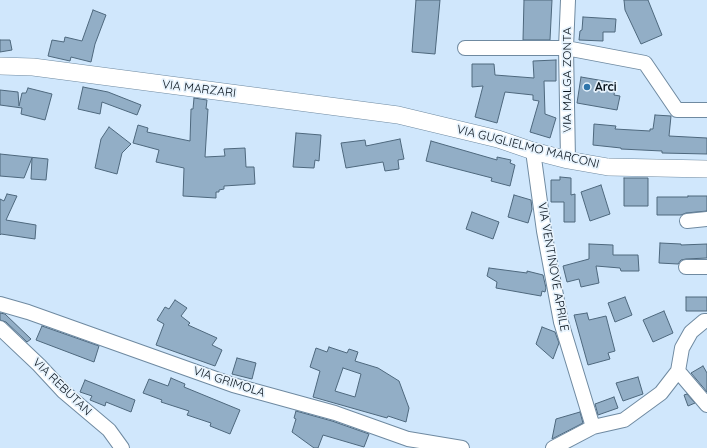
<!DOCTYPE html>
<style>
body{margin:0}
canvas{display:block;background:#d0e7fc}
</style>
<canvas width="707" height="448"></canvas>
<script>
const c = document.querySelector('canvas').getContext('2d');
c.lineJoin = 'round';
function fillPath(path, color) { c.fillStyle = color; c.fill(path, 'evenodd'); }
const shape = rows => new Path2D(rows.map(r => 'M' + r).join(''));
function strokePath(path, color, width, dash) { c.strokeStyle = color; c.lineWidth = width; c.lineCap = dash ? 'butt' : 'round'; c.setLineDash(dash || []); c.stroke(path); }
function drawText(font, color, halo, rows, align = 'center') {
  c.font = font + ' Quicksand,sans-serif'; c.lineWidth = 3.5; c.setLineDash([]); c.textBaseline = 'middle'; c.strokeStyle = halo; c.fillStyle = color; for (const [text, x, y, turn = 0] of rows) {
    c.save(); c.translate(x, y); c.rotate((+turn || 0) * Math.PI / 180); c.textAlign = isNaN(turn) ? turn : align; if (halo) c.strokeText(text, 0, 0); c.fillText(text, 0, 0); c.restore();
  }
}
const building = shape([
 [416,0,440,0,435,54,412,52,416,0],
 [524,0,552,0,550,40,523,40,524,0],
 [624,0,648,0,662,35,641,44,625,10,624,0],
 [93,10,106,15,95,44,91,62,71,57,70,61,48,56,52,40,64,42,65,37,82,41,93,10],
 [583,17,616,19,615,32,603,32,603,41,579,40,580,31,582,30,583,17],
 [0,40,10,40,12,50,0,52,0,40],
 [556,60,556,81,544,81,545,114,556,118,550,138,530,132,539,101,533,100,533,95,505,92,497,123,475,117,483,86,472,87,472,64,494,64,495,75,534,78,533,61,556,60],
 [581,77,616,83,614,95,620,96,617,110,577,103,581,77],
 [83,87,108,92,141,105,137,115,102,102,100,114,78,109,83,87],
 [28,88,52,94,45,120,21,114,22,108,0,105,0,90,18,92,19,106,22,93,26,93,28,88],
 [194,98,207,100,206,109,208,109,205,157,225,156,224,149,245,148,246,167,254,167,255,184,224,186,224,189,219,190,219,192,216,192,216,198,183,196,184,168,156,162,159,150,133,143,138,125,148,128,147,132,190,141,191,109,193,109,194,98],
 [655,115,671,116,669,136,707,138,707,154,662,153,662,151,621,149,621,148,593,145,594,124,616,126,615,129,650,131,650,129,653,129,655,115],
 [109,127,131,144,122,153,117,174,95,168,101,139,109,127],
 [296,133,321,135,319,161,315,160,314,168,293,167,296,133],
 [400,139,404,159,398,160,399,169,385,171,383,162,346,168,341,143,365,140,366,146,400,139],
 [431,141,497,160,497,157,511,160,510,163,515,165,510,186,491,181,492,178,426,161,431,141],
 [0,154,48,159,46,180,31,179,32,158,24,178,0,176,0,154],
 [560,177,571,178,571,195,575,194,575,222,564,222,564,202,551,202,551,180,560,180,560,177],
 [624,178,648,178,648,206,624,206,624,178],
 [601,185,610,214,590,221,581,192,601,185],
 [7,194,17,196,6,220,36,225,35,239,1,234,0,235,0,199,4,201,7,194],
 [514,195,531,200,532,209,528,223,508,217,514,195],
 [688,196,707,196,707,211,686,213,681,215,657,215,657,197,688,197,688,196],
 [472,212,499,222,493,239,466,229,472,212],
 [660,243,681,244,681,245,707,244,707,258,686,259,681,260,678,264,659,263,660,243],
 [589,244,613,245,613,255,638,255,639,271,621,271,620,268,596,266,599,283,581,287,579,279,567,282,563,266,589,259,589,244],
 [489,268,527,273,527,271,543,275,546,288,545,292,542,291,541,296,496,288,497,282,487,276,489,268],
 [625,297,632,315,615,322,608,303,625,297],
 [686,297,707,297,707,311,686,311,686,297],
 [175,300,187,308,181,316,190,323,188,325,217,338,212,345,222,350,215,366,156,345,164,324,157,320,165,307,169,309,175,300],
 [664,311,673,333,653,342,643,320,664,311],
 [0,313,5,314,31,339,27,342,6,322,0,320,0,313],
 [587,313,589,320,606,316,615,351,608,353,610,359,588,365,574,315,587,313],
 [42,326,99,346,94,362,36,340,42,326],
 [542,327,555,332,559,343,553,359,536,344,542,327],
 [329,347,347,353,349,349,358,352,355,361,378,368,399,381,409,408,406,422,388,416,387,418,313,397,320,371,310,367,316,348,327,352,329,347],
 [343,368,361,374,355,397,335,391,343,368],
 [237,358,256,363,252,379,232,374,237,358],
 [703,366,707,373,707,392,691,373,703,366],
 [638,377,643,394,623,401,616,383,638,377],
 [171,378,185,384,184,387,240,410,230,434,210,426,211,423,187,415,189,411,161,402,162,400,143,393,149,379,168,386,171,378],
 [85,380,135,400,131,412,106,402,105,406,90,400,92,396,80,392,85,380],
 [687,394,695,403,688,406,684,395,687,394],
 [614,397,618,408,598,415,595,404,614,397],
 [296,411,332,421,369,434,364,447,323,435,318,448,314,448,292,432,296,419,294,418,296,411],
 [580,412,583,423,552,439,556,419,580,412]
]);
fillPath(building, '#92aec6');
strokePath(building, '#4e687d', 1);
const minor = shape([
 [568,0,566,48,568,160],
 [465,48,566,48,645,63,677,110,707,110],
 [533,151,544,231,561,322,593,427],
 [687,221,707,219],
 [686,267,707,267],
 [0,304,28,312,233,385,335,413,408,439,462,448],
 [707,321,704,321,691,332,682,348,678,371,707,405],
 [0,328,39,365,64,392,109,430,122,448],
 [553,448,593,427,624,420,661,393,678,371]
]);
const tertiary = shape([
 [0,66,33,67,398,115,498,139,533,151,568,160,608,167,707,169]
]);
strokePath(minor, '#6f8aa1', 16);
strokePath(tertiary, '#6f8aa1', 18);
strokePath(minor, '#fff', 14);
strokePath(tertiary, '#fff', 17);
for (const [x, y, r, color] of [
 [587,87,4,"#2f75aa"]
]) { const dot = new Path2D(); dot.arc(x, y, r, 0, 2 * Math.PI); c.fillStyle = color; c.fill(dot); strokePath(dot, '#e7f3fd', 1.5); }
drawText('12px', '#09131c', '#e7f3fd', [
 ["VIA MALGA ZONTA",567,80,-90],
 ["VIA MARZARI",199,89,7],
 ["VIA GUGLIELMO MARCONI",528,147,14],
 ["VIA VENTINOVE APRILE",553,267,80],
 ["VIA GRIMOLA",229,382,18],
 ["VIA REBUTAN",62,387,44]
]);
drawText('bold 12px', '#09131c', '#e7f3fd', [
 ["Arci",595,87]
], 'left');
</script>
